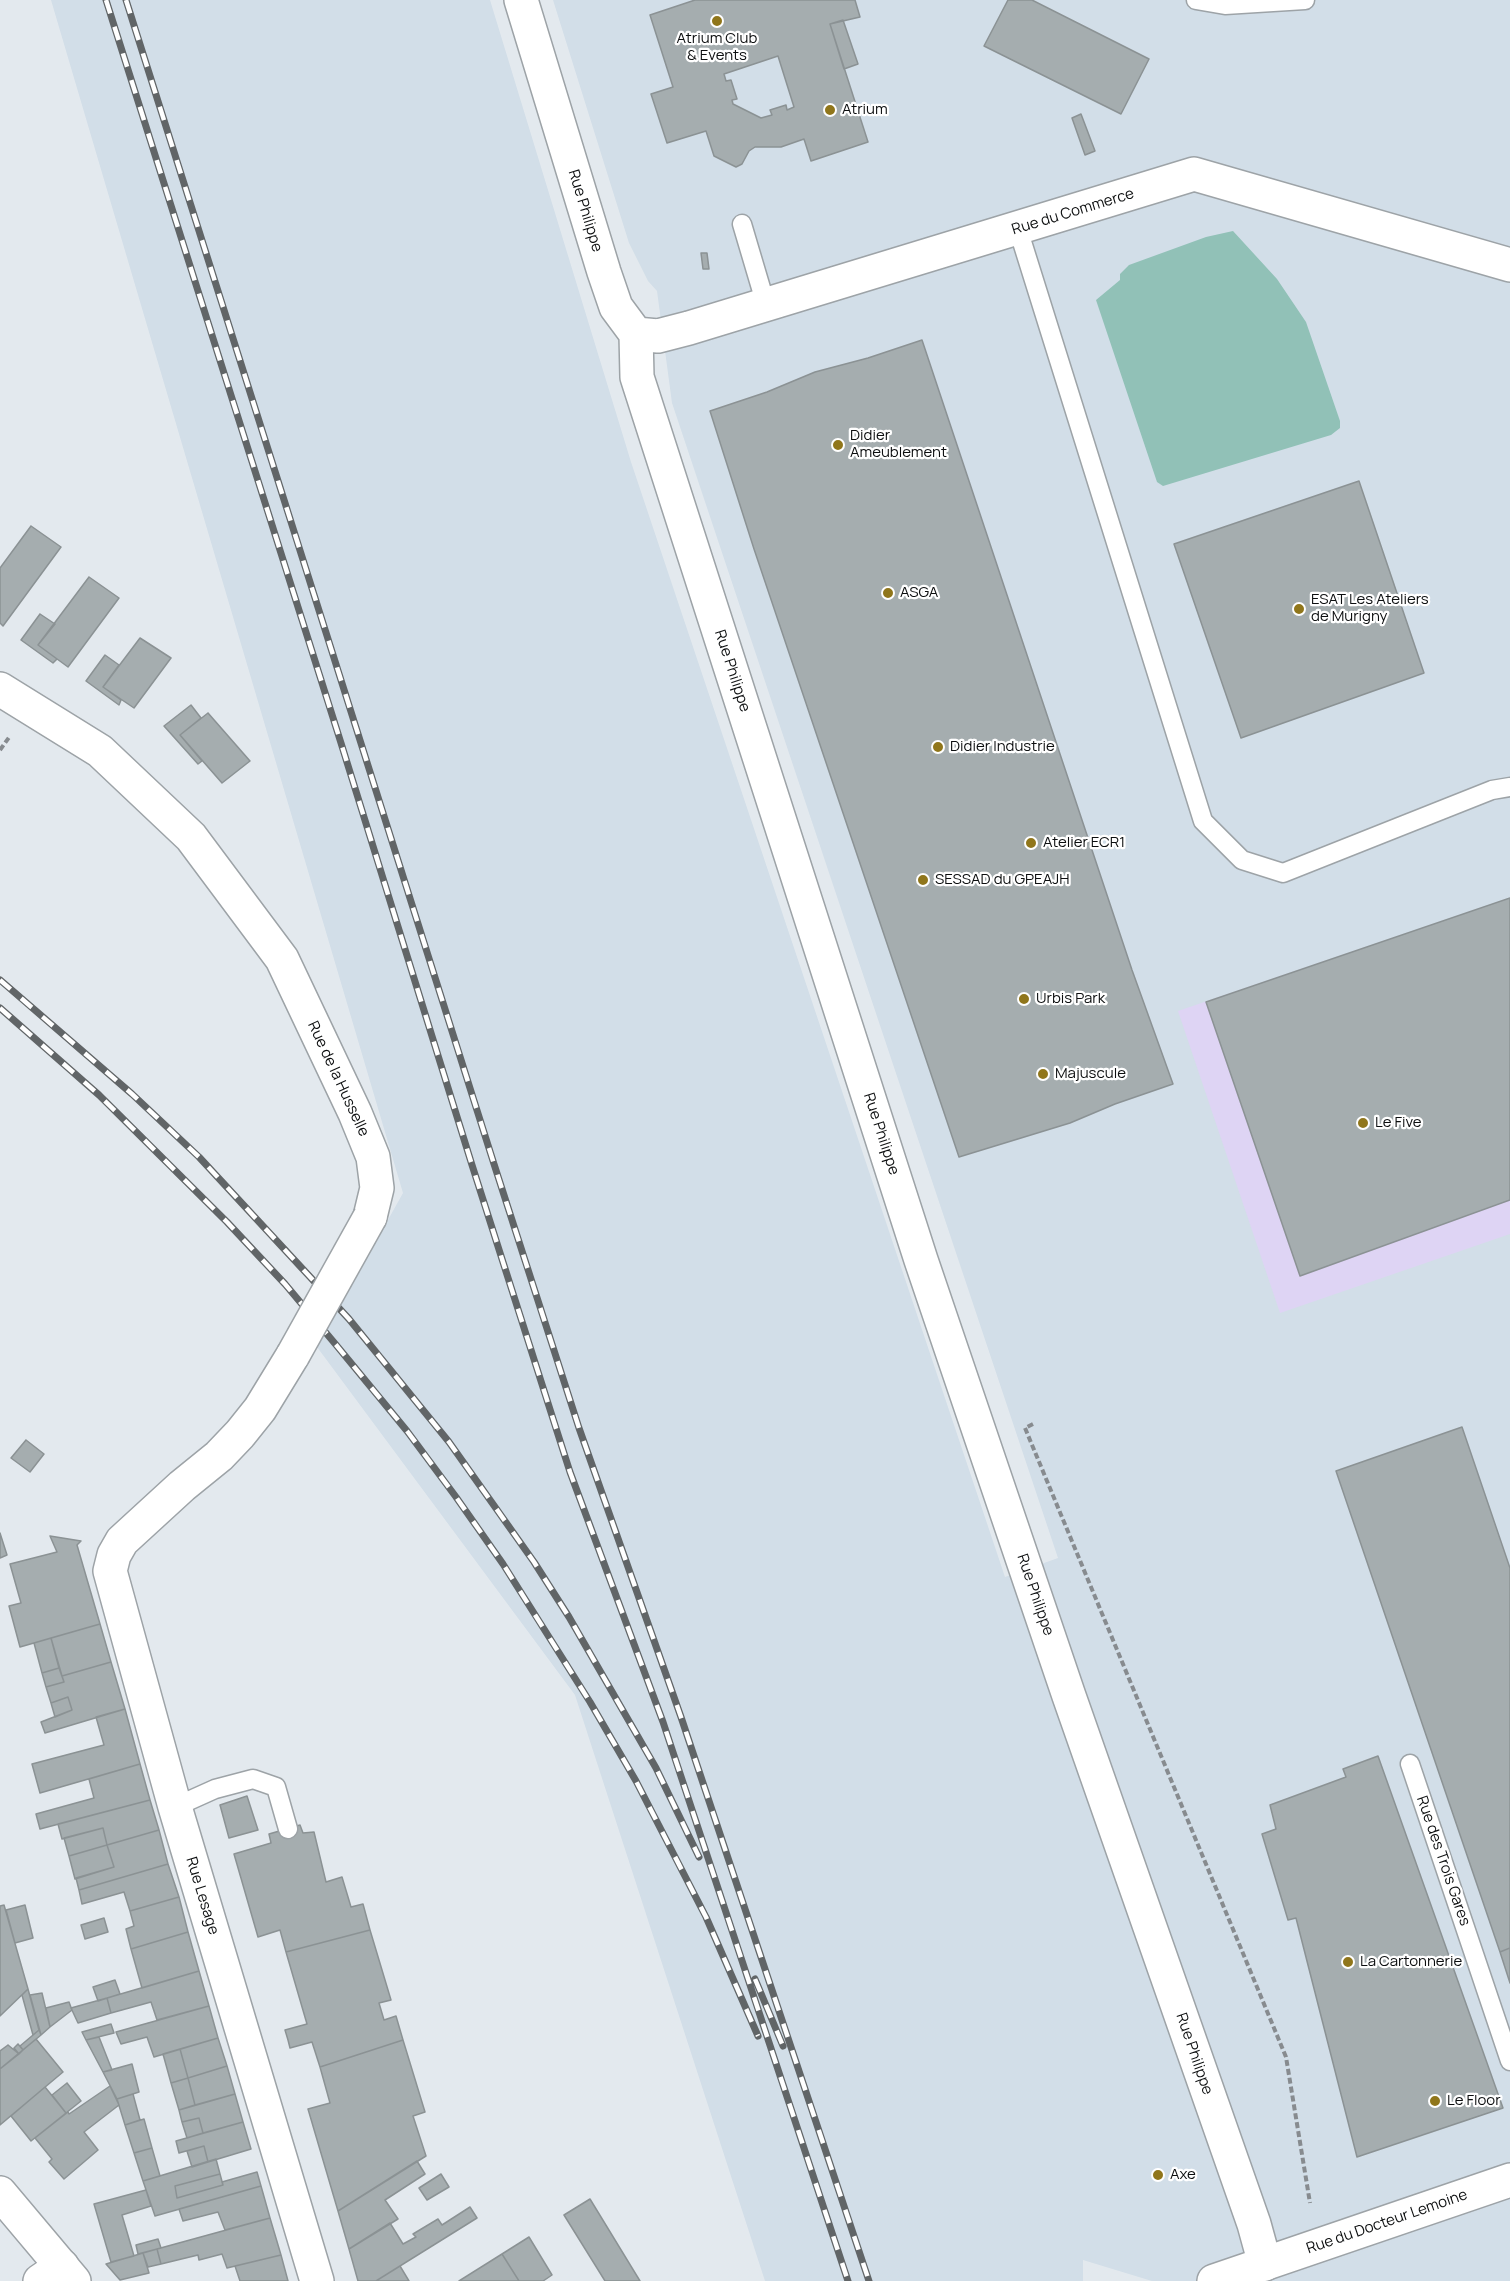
<!DOCTYPE html>
<style>
body{margin:0}
canvas{display:block;background:#e3e9ee}
</style>
<canvas width="1510" height="2281"></canvas>
<script>
const c = document.querySelector('canvas').getContext('2d');
c.lineJoin = 'round';
function fillPath(path, color) { c.fillStyle = color; c.fill(path, 'evenodd'); }
const shape = rows => new Path2D(rows.map(r => 'M' + r).join(''));
function strokePath(path, color, width, dash) { c.strokeStyle = color; c.lineWidth = width; c.lineCap = dash ? 'butt' : 'round'; c.setLineDash(dash || []); c.stroke(path); }
function drawText(font, color, halo, rows, align = 'center') {
  c.font = font + ' Manrope,sans-serif'; c.lineWidth = 4.5; c.setLineDash([]); c.textBaseline = 'middle'; c.strokeStyle = halo; c.fillStyle = color; for (const [text, x, y, turn = 0] of rows) {
    c.save(); c.translate(x, y); c.rotate((+turn || 0) * Math.PI / 180); c.textAlign = isNaN(turn) ? turn : align; if (halo) c.strokeText(text, 0, 0); c.fillText(text, 0, 0); c.restore();
  }
}
fillPath(shape([
 [51,0,490,0,631,462,1005,1577,1058,1558,672,403,657,291,648,281,629,243,553,0,1510,0,1510,2281,1152,2281,1083,2260,1083,2281,765,2281,575,1695,317,1347,403,1193]
]), '#d2dee8');
fillPath(shape([
 [1510,898,1510,1234,1280,1313,1178,1011]
]), '#ded4f4');
fillPath(shape([
 [1233,231,1277,279,1306,322,1340,421,1340,428,1331,435,1163,486,1157,482,1096,300,1120,280,1120,274,1129,265,1206,237]
]), '#91c1b7');
const building = shape([
 [695,0,855,0,860,17,830,24,868,142,811,161,804,139,781,147,755,147,749,151,742,164,736,167,714,156,706,131,667,143,651,94,673,87,650,15,695,0],
 [778,56,794,107,787,110,786,105,770,110,772,115,761,118,733,104,732,100,737,99,731,80,726,81,724,74,778,56],
 [1008,0,1032,0,1149,59,1121,114,984,46,1008,0],
 [843,20,858,64,844,69,830,24,843,20],
 [1081,114,1095,151,1085,155,1072,118,1081,114],
 [701,253,707,253,709,269,703,269,701,253],
 [922,340,1132,970,1173,1084,1115,1104,1070,1123,959,1157,754,549,710,411,767,392,815,372,868,358,922,340],
 [1359,481,1424,673,1241,738,1174,544,1359,481],
 [31,526,61,547,3,626,0,623,0,568,31,526],
 [89,577,119,598,68,667,38,645,89,577],
 [40,614,55,624,38,645,57,659,53,663,21,640,40,614],
 [140,638,171,658,134,708,103,687,140,638],
 [105,655,119,665,103,687,121,700,119,705,86,681,105,655],
 [191,705,201,718,180,735,202,761,198,764,164,726,191,705],
 [208,713,250,761,222,783,180,735,208,713],
 [1510,898,1510,1200,1300,1276,1206,1002,1510,898],
 [1462,1427,1510,1568,1510,1948,1500,1952,1336,1471,1462,1427],
 [26,1440,44,1454,30,1472,11,1458,26,1440],
 [0,1533,7,1555,0,1558,0,1533],
 [50,1536,81,1541,77,1545,100,1624,20,1647,9,1606,21,1603,10,1564,57,1552,50,1536],
 [100,1624,111,1662,62,1676,51,1638,100,1624],
 [51,1638,59,1668,42,1673,34,1643,51,1638],
 [111,1662,125,1709,45,1733,41,1722,72,1710,68,1697,51,1703,46,1687,64,1682,62,1676,111,1662],
 [59,1668,64,1682,46,1687,42,1673,59,1668],
 [68,1697,72,1710,55,1717,51,1703,68,1697],
 [125,1709,140,1764,40,1793,32,1764,104,1745,96,1717,125,1709],
 [1378,1756,1503,2108,1357,2157,1296,1918,1288,1920,1262,1834,1276,1829,1270,1805,1346,1777,1343,1769,1378,1756],
 [140,1764,150,1800,40,1829,36,1814,94,1798,89,1779,140,1764],
 [247,1796,258,1830,229,1838,220,1805,247,1796],
 [150,1800,159,1830,107,1845,103,1828,62,1839,58,1824,150,1800],
 [300,1825,303,1833,314,1832,326,1882,342,1877,351,1907,363,1904,370,1930,286,1952,280,1930,258,1937,234,1854,271,1843,269,1834,300,1825],
 [103,1828,107,1845,69,1856,64,1838,103,1828],
 [159,1830,168,1864,79,1890,76,1878,114,1867,107,1845,159,1830],
 [107,1845,114,1867,75,1879,69,1856,107,1845],
 [168,1864,179,1897,130,1911,124,1892,82,1904,79,1890,168,1864],
 [179,1897,188,1932,131,1949,126,1929,134,1926,130,1911,179,1897],
 [4,1905,28,1989,0,2016,0,1906,4,1905],
 [25,1905,33,1938,15,1943,6,1910,25,1905],
 [104,1918,108,1932,85,1939,81,1925,104,1918],
 [370,1930,391,2000,379,2003,384,2020,396,2016,403,2040,320,2067,312,2042,290,2048,288,2040,285,2030,307,2024,286,1952,370,1930],
 [188,1932,199,1971,142,1988,131,1949,188,1932],
 [1510,1948,1510,1983,1500,1952,1510,1948],
 [199,1971,209,2006,157,2020,151,2002,111,2013,107,1998,199,1971],
 [115,1980,120,1994,98,2001,93,1987,115,1980],
 [28,1989,39,2030,33,2035,22,1995,28,1989],
 [42,1993,50,2027,41,2035,30,1995,42,1993],
 [107,1998,111,2013,78,2023,71,2008,107,1998],
 [69,2002,72,2010,50,2027,46,2008,69,2002],
 [209,2006,218,2038,154,2057,147,2037,121,2044,116,2032,209,2006],
 [111,2024,114,2033,86,2040,82,2032,111,2024],
 [39,2030,41,2035,23,2050,20,2046,39,2030],
 [99,2037,112,2070,103,2072,86,2040,99,2037],
 [218,2038,227,2066,188,2078,180,2049,218,2038],
 [36,2039,63,2072,0,2125,0,2069,36,2039],
 [403,2040,425,2112,413,2116,426,2156,338,2211,308,2109,330,2103,320,2067,403,2040],
 [18,2044,23,2050,19,2054,14,2048,18,2044],
 [8,2045,19,2054,0,2069,0,2051,8,2045],
 [180,2049,188,2078,171,2083,163,2054,180,2049],
 [132,2064,139,2092,117,2099,103,2072,132,2064],
 [227,2066,235,2094,195,2105,188,2078,227,2066],
 [188,2078,195,2105,179,2110,171,2083,188,2078],
 [67,2083,81,2101,66,2113,52,2095,67,2083],
 [110,2086,119,2105,84,2132,98,2150,64,2179,49,2162,52,2159,35,2138,68,2112,69,2114,110,2086],
 [45,2087,66,2113,31,2141,11,2116,45,2087],
 [133,2094,140,2120,125,2125,117,2099,133,2094],
 [235,2094,243,2122,203,2133,199,2118,182,2122,179,2110,235,2094],
 [199,2118,203,2133,187,2138,182,2122,199,2118],
 [144,2119,152,2148,134,2153,125,2125,144,2119],
 [243,2122,251,2149,208,2162,204,2146,179,2153,176,2141,243,2122],
 [204,2146,208,2162,192,2167,187,2151,204,2146],
 [152,2148,160,2176,143,2181,134,2153,152,2148],
 [216,2159,220,2174,175,2186,177,2198,223,2185,222,2182,257,2172,261,2186,155,2216,143,2181,216,2159],
 [417,2161,425,2174,385,2200,398,2219,349,2249,338,2211,417,2161],
 [220,2174,223,2185,177,2198,175,2186,220,2174],
 [441,2174,449,2187,427,2200,419,2188,441,2174],
 [261,2186,270,2218,225,2230,218,2212,183,2221,179,2209,261,2186],
 [146,2190,151,2206,122,2215,134,2256,111,2262,94,2204,146,2190],
 [590,2199,640,2281,605,2281,564,2215,590,2199],
 [470,2207,477,2218,376,2281,358,2281,349,2249,390,2223,403,2244,416,2237,413,2234,438,2219,442,2225,470,2207],
 [270,2218,281,2255,227,2268,222,2254,199,2260,198,2255,161,2264,157,2249,270,2218],
 [529,2237,552,2275,543,2281,519,2281,502,2254,529,2237],
 [158,2239,161,2248,138,2254,136,2245,158,2239],
 [157,2249,161,2264,148,2267,143,2253,157,2249],
 [143,2253,149,2273,120,2280,106,2264,143,2253],
 [502,2254,519,2281,459,2281,502,2254],
 [281,2255,288,2281,240,2281,235,2266,281,2255],
 [400,2266,409,2281,376,2281,400,2266]
]);
fillPath(building, '#a5adaf');
strokePath(building, '#8b9294', 1.5);
const service = shape([
 [1196,0,1225,5,1305,0],
 [742,224,766,305],
 [1018,229,1203,821,1242,860,1283,873,1492,790,1510,787],
 [1410,1764,1510,2061],
 [175,1807,215,1789,253,1779,276,1787,288,1829]
]);
const minor = shape([
 [521,0,604,272,616,307,636,334,637,377,921,1260,1069,1696,1254,2224,1265,2264],
 [636,334,658,336,689,328,1194,174,1510,265],
 [0,689,100,751,191,837,282,959,355,1113,373,1157,377,1188,370,1217],
 [293,1355,260,1409,240,1434,219,1456,182,1486,122,1541,114,1555,110,1571,175,1807,317,2281],
 [40,2281,62,2266]
]);
const secondary = shape([
 [0,2193,74,2281],
 [1214,2281,1510,2180]
]);
strokePath(service, '#9da3a7', 21);
strokePath(minor, '#9da3a7', 36);
strokePath(secondary, '#9da3a7', 36);
strokePath(shape([
 [0,750,10,736],
 [1033,1424,1025,1428,1286,2057,1310,2203]
]), '#878b8f', 4, [6, 3]);
strokePath(service, '#fff', 18);
strokePath(minor, '#fff', 33);
strokePath(secondary, '#fff', 33);
const rail = shape([
 [106,0,341,743,472,1165,570,1472,663,1722,848,2281],
 [126,0,494,1164,579,1428,681,1717,869,2281],
 [0,980,132,1094,199,1157,349,1319,449,1442,534,1562,569,1617,656,1768,699,1857],
 [0,1008,99,1095,227,1222,285,1284,337,1346,407,1431,456,1497,503,1564,590,1702,636,1781,706,1917,758,2036],
 [755,1979,783,2046]
]);
strokePath(rail, '#616567', 7);
strokePath(rail, '#fff', 4.5, [14]);
const minorBridge = shape([
 [293,1355,370,1217]
]);
strokePath(minorBridge, '#9da3a7', 36, []);
strokePath(minorBridge, '#fff', 33);
for (const [x, y, r, color] of [
 [717,21,6,"#90761b"],
 [830,110,6,"#90761b"],
 [838,445,6,"#90761b"],
 [888,593,6,"#90761b"],
 [1299,609,6,"#90761b"],
 [938,747,6,"#90761b"],
 [1031,843,6,"#90761b"],
 [923,880,6,"#90761b"],
 [1024,999,6,"#90761b"],
 [1043,1074,6,"#90761b"],
 [1363,1123,6,"#90761b"],
 [1348,1962,6,"#90761b"],
 [1435,2101,6,"#90761b"],
 [1158,2175,6,"#90761b"]
]) { const dot = new Path2D(); dot.arc(x, y, r, 0, 2 * Math.PI); c.fillStyle = color; c.fill(dot); strokePath(dot, '#fff', 2); }
drawText('15px', '#0c0e0f', '#fff', [
 ["Atrium Club",717,39,"center"],
 ["& Events",717,56,"center"],
 ["Atrium",842,110],
 ["Didier",850,436],
 ["Ameublement",850,453],
 ["ASGA",900,593],
 ["ESAT Les Ateliers",1311,600],
 ["de Murigny",1311,617],
 ["Didier Industrie",950,747],
 ["Atelier ECR1",1043,843],
 ["SESSAD du GPEAJH",935,880],
 ["Urbis Park",1036,999],
 ["Majuscule",1055,1074],
 ["Le Five",1375,1123],
 ["La Cartonnerie",1360,1962],
 ["Le Floor",1447,2101],
 ["Axe",1170,2175]
], 'left');
drawText('15px', '#0c0e0f', '#fff', [
 ["Rue Philippe",585,211,73],
 ["Rue du Commerce",1073,212,-17],
 ["Rue Philippe",732,671,72],
 ["Rue de la Husselle",338,1079,65],
 ["Rue Philippe",881,1134,72],
 ["Rue Philippe",1035,1595,71],
 ["Rue des Trois Gares",1443,1861,71],
 ["Rue Lesage",202,1896,73],
 ["Rue Philippe",1194,2054,71],
 ["Rue du Docteur Lemoine",1387,2222,-19]
]);
</script>
